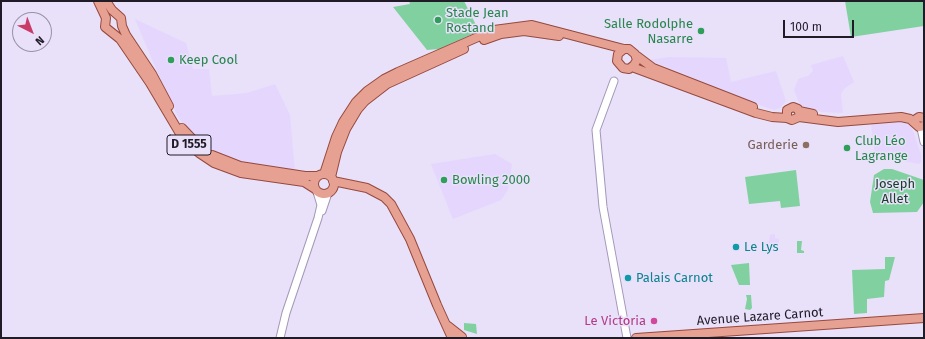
<!DOCTYPE html>
<meta charset="utf-8">
<style>
body{margin:0}
#map{position:relative;width:925px;height:339px;overflow:hidden;background:#e9e0fa;font-family:"Fira Sans",sans-serif}
canvas{display:block}
.frame{position:absolute;inset:0;border:2px solid #201b27;pointer-events:none}
.north{position:absolute;left:12px;top:12px;width:40px;height:40px;box-sizing:border-box;background:#e9e0fa;border:1px solid #9991a6;border-radius:50%;rotate:138deg;font-size:11px;font-weight:700;line-height:16px;text-align:center;color:#201b27}
.north::after{content:'';display:block;margin:auto;width:14px;height:18px;background:#c93c67;clip-path:polygon(50% 0,100% 100%,50% 72%,0 100%)}
.scale{position:absolute;left:783px;top:20px;width:71px;height:18px;box-sizing:border-box;border:2px solid #201b27;border-top:0;padding-left:5px;font-size:12px;line-height:14px;white-space:nowrap;color:#201b27;-webkit-text-stroke:3px #e9e0fa;paint-order:stroke}
</style>
<div id="map">
<canvas width="925" height="339"></canvas>
<div class="frame"></div>
<div class="north">N</div>
<div class="scale">100 m</div>
</div>
<script>
const c = document.querySelector('canvas').getContext('2d');
c.lineJoin = 'round';
function fillPath(path, color) { c.fillStyle = color; c.fill(path, 'evenodd'); }
const shape = rows => new Path2D(rows.map(r => 'M' + r).join(''));
function strokePath(path, color, width, dash) { c.strokeStyle = color; c.lineWidth = width; c.lineCap = dash ? 'butt' : 'round'; c.setLineDash(dash || []); c.stroke(path); }
function drawText(font, color, halo, rows, align = 'center') {
  c.font = font + ' "Fira Sans",sans-serif'; c.lineWidth = 3; c.setLineDash([]); c.textBaseline = 'middle'; c.strokeStyle = halo; c.fillStyle = color; for (const [text, x, y, turn = 0] of rows) {
    c.save(); c.translate(x, y); c.rotate((+turn || 0) * Math.PI / 180); c.textAlign = isNaN(turn) ? turn : align; if (halo) c.strokeText(text, 0, 0); c.fillText(text, 0, 0); c.restore();
  }
}
fillPath(shape([
 [135,19,186,43,193,69,209,69,212,96,247,93,275,84,290,115,295,172,236,162,201,144,192,136,179,118,167,95],
 [843,56,854,82,845,88,841,94,843,113,823,112,806,109,800,105,794,90,798,79,808,76,813,71,811,65],
 [669,57,726,58,731,82,776,71,786,101,780,108,774,110,754,103,649,60],
 [900,122,909,125,912,128,921,155,921,162,919,164,875,155,871,124],
 [495,154,512,164,508,190,501,200,453,219,431,164],
 [775,234,775,238,779,239,779,243,760,244,760,243,769,242,770,235]
]), '#e5d6fe');
fillPath(shape([
 [409,1,464,1,479,31,439,49,427,50,393,7,410,4],
 [845,1,924,1,924,26,851,37],
 [884,169,892,169,924,180,924,202,917,212,873,213,870,202,874,175],
 [796,170,800,206,781,208,780,201,749,204,745,177],
 [797,241,802,241,801,250,804,251,804,253,797,253],
 [885,257,895,257,889,280,885,281,884,297,867,299,867,313,854,314,852,270,885,269],
 [749,263,750,285,739,285,731,265],
 [746,295,751,295,752,308,750,310,745,309,747,299],
 [464,323,476,324,477,334,464,330]
]), '#80d19f');
const minor = shape([
 [614,81,596,130,603,207,627,338],
 [921,128,924,142],
 [322,211,328,193],
 [280,338,286,313,318,218,321,205,317,192]
]);
const major = shape([
 [98,1,106,18,105,27,120,39,150,83,179,132,186,142,199,153,214,163,241,173,304,182,315,189],
 [106,1,112,10,121,18,122,26,126,35,152,74,169,106],
 [484,40,501,34,524,31,559,36],
 [637,56,653,68,753,107],
 [632,67,756,113,772,117,787,118,792,120,799,117],
 [799,111,813,114],
 [799,117,838,122,901,117,910,119,919,127,924,126],
 [787,118,787,110,793,107,798,109,800,115],
 [916,119,919,117,924,118],
 [182,128,200,147],
 [212,155,240,166,305,176,318,176],
 '314 184a10 10 0 1 1 20 0a10 10 0 1 1-20 0Z',
 [324,174,336,137,343,122,356,102,367,91,384,79,398,72,494,30,532,25,624,49,629,49,635,54,637,60,634,65,629,69,623,68,617,61,618,54,624,49],
 [331,177,337,152,346,129,358,109,365,101,387,84,464,49],
 [333,181,367,188,384,197,391,204,410,239,437,305,452,338],
 [448,326,462,337],
 [636,338,924,318]
]);
strokePath(minor, '#a398b7', 9);
strokePath(major, '#96493d', 10);
strokePath(minor, '#fff', 7);
strokePath(major, '#e6a192', 8);
for (const [x, y, r, color] of [
 [438,20,4,"#2e9e5b"],
 [701,31,4,"#2e9e5b"],
 [171,60,4,"#2e9e5b"],
 [806,145,4,"#8d6e63"],
 [847,148,4,"#2e9e5b"],
 [444,180,4,"#2e9e5b"],
 [736,247,4,"#0f9aa8"],
 [628,278,4,"#0f9aa8"],
 [654,321,4,"#d1479c"]
]) { const dot = new Path2D(); dot.arc(x, y, r, 0, 2 * Math.PI); c.fillStyle = color; c.fill(dot); strokePath(dot, '#e9e0fa', 1.5); }
for (const [x, y, w] of [
 [189,145,44]
]) { const box = new Path2D(); box.roundRect(x - w / 2, y - 10, w, 20, 3); c.fillStyle = '#e9e0fa'; c.fill(box); strokePath(box, '#201b27', 1); }
drawText('bold 12px', '#201b27', null, [
 ["D 1555",189,145]
]);
drawText('13px', '#27864d', '#e9e0fa', [
 ["Stade Jean",446,13],
 ["Rostand",446,28],
 ["Salle Rodolphe",693,24,"right"],
 ["Nasarre",693,39,"right"],
 ["Keep Cool",179,60],
 ["Club Léo",855,141],
 ["Lagrange",855,156],
 ["Bowling 2000",452,180]
], 'left');
drawText('13px', '#785e54', '#e9e0fa', [
 ["Garderie",798,145]
], 'right');
drawText('13px', '#153e27', '#e9e0fa', [
 ["Joseph",895,184],
 ["Allet",895,199]
]);
drawText('13px', '#0d838f', '#e9e0fa', [
 ["Le Lys",744,247],
 ["Palais Carnot",636,278]
], 'left');
drawText('13px', '#201b27', '#e9e0fa', [
 ["Avenue Lazare Carnot",760,317,-4]
]);
drawText('13px', '#b23c85', '#e9e0fa', [
 ["Le Victoria",646,321]
], 'right');
</script>
